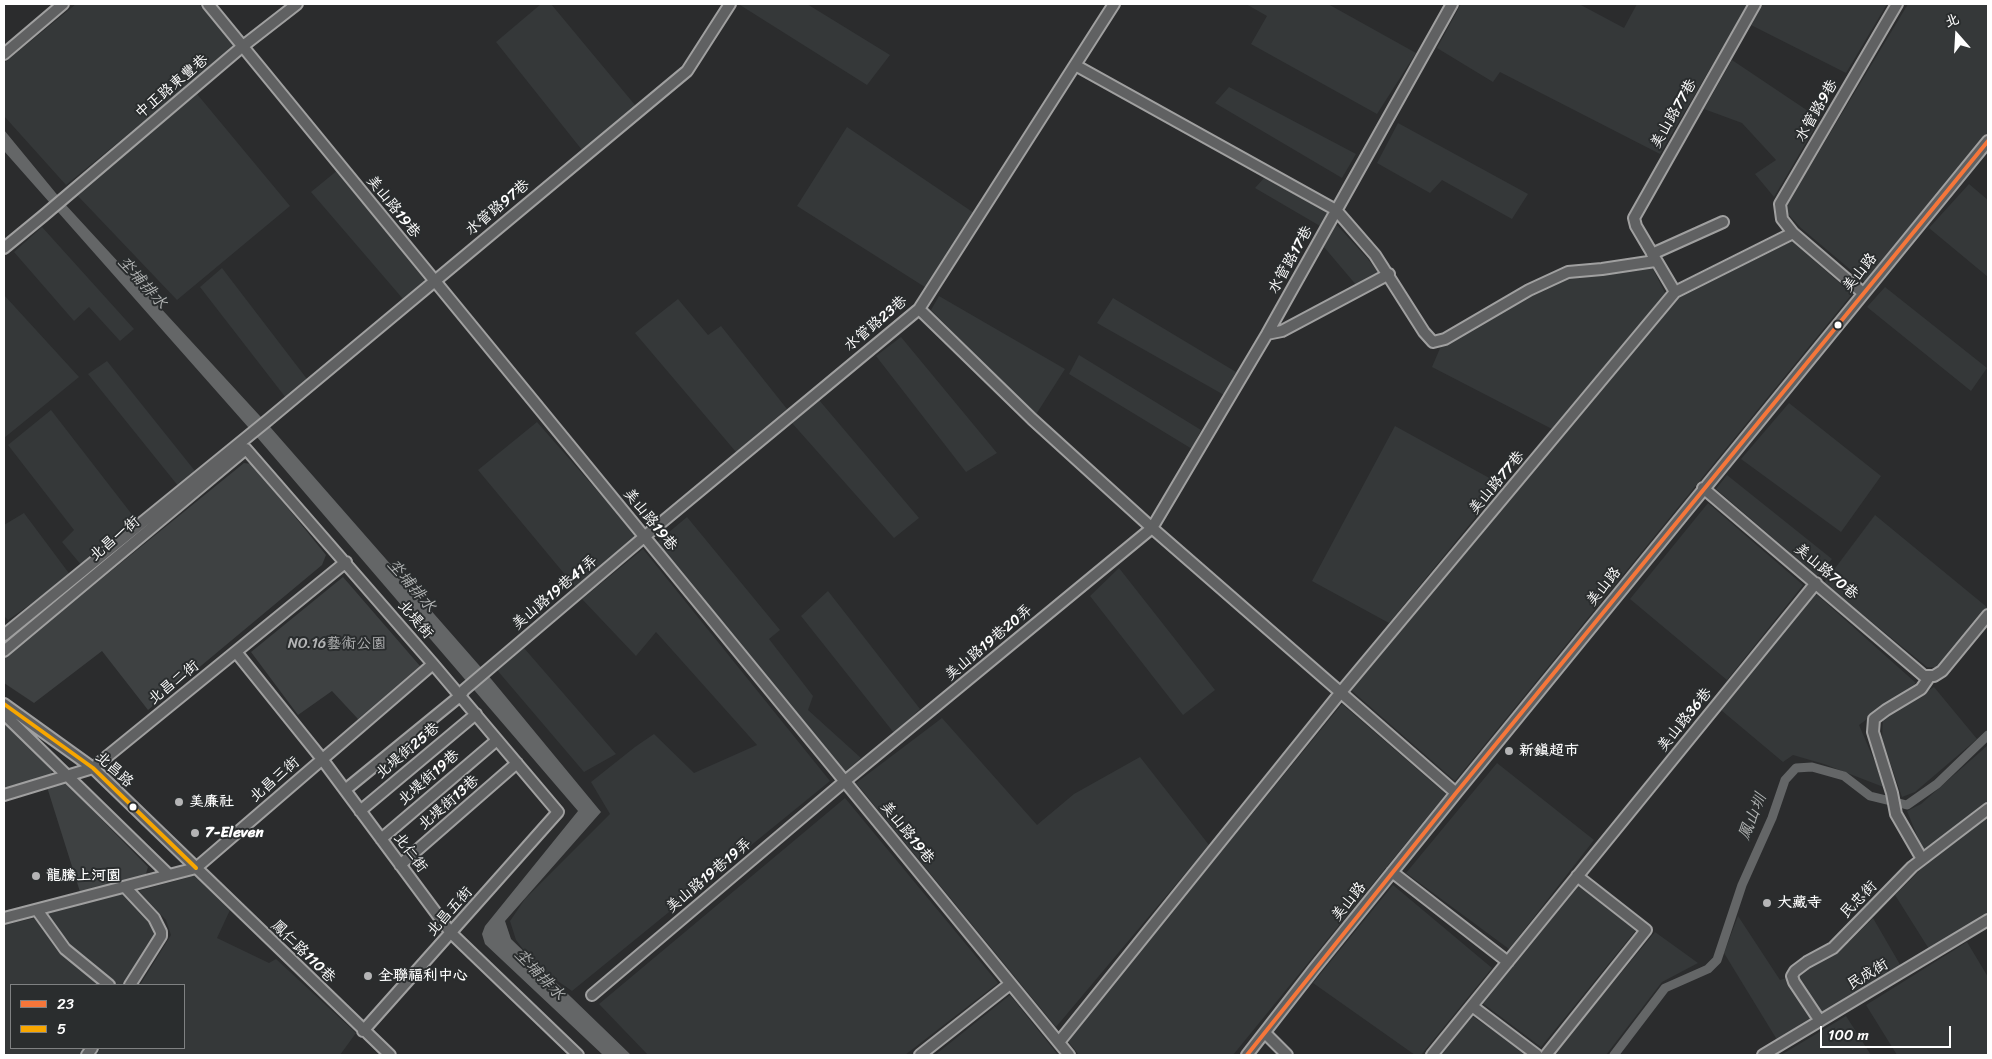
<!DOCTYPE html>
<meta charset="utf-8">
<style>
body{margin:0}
#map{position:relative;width:1992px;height:1059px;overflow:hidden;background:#2b2c2d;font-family:Sriracha,"LXGW WenKai TC",sans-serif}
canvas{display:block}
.frame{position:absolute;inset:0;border:5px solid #fff;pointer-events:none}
.legend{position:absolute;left:10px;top:984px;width:175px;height:65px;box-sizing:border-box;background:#2a2d2e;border:1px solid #7f8182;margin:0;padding:6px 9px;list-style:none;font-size:15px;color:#fff}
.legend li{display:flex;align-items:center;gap:10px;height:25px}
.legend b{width:25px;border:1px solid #7f8182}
.north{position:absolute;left:1932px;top:10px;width:50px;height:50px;-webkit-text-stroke:4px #2a2d2e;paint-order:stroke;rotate:341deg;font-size:14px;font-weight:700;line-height:20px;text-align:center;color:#fff}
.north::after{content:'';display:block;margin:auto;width:18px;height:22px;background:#fff;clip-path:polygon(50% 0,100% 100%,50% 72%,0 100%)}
.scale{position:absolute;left:1820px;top:1026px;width:131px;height:22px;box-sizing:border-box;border:2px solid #fff;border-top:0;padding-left:6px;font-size:15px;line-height:18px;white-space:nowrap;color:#fff;-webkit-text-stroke:4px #2a2d2e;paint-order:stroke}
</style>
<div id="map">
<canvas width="1992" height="1059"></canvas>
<div class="frame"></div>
<ul class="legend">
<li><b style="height:6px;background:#f5763a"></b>23</li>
<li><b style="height:6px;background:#f7a600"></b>5</li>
</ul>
<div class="north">北</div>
<div class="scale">100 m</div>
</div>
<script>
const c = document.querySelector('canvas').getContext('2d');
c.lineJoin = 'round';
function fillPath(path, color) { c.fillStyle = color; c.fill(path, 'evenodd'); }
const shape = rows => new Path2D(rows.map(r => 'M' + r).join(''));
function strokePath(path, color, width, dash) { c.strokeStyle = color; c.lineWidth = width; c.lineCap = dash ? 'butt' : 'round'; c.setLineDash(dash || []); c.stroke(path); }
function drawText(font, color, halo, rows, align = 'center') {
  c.font = font + ' Sriracha,"LXGW WenKai TC",sans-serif'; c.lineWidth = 4; c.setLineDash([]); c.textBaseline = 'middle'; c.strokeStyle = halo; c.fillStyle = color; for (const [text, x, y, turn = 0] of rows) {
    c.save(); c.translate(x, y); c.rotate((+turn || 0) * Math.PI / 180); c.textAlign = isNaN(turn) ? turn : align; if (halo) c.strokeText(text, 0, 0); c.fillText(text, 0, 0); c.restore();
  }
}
fillPath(shape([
 [76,4,199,4,236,46,66,185,4,116,4,63],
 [541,4,551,4,635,105,582,150,496,42],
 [741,4,807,4,890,55,867,85,740,5],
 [1246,4,1328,4,1416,53,1377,114,1251,44,1267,16],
 [1461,4,1579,4,1624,28,1637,4,1748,4,1660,154,1500,72,1493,82,1437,48],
 [1763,4,1887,4,1846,73,1751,25],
 [1908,4,1988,4,1988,134,1865,282,1801,228,1785,211,1788,203],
 [1732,60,1820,119,1774,197,1755,174,1776,160,1742,123,1704,109],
 [1229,87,1356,154,1342,178,1215,103],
 [197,94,290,206,177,300,77,195],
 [1398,123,1528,194,1512,219,1442,180,1430,193,1377,163],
 [847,127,974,213,928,289,797,206],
 [339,169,425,280,403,299,311,192],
 [1264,178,1329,212,1320,226,1255,188],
 [1969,184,1988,200,1988,277,1929,228],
 [1335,223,1368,259,1380,275,1357,286,1324,247],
 [42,227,134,329,120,341,89,307,74,321,14,252],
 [1792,241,1852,294,1455,781,1351,690,1680,296],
 [1652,267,1665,293,1552,429,1432,367,1441,346,1556,281,1570,276],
 [222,268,307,379,286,398,200,287],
 [1885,287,1987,368,1971,391,1867,307],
 [4,295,79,377,4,438],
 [939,296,1065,369,1035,416,931,310],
 [1113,298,1236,372,1224,395,1097,323],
 [678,299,708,335,721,326,787,409,736,452,635,333],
 [901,337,997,453,966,472,876,356],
 [1079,355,1201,430,1192,449,1069,374],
 [107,361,195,471,179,487,88,374],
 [819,400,919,518,894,538,792,423],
 [1789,403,1881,476,1841,532,1741,459],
 [51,410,137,521,82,566,62,542,74,530,8,445],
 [537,422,637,536,577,589,478,470],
 [1395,426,1502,485,1389,623,1312,581],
 [1727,475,1832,559,1817,576,1716,489],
 [1708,503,1803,585,1727,680,1630,599],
 [24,513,71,576,8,620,4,616,4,525],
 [1875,515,1988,608,1938,667,1927,667,1824,583],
 [687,517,780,630,769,639,813,696,808,710,861,758,844,773,656,543],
 [643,549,830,781,572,991,536,966,516,940,510,921,525,899,610,814,591,782,635,747,654,734,694,773,757,745,656,632,636,656,582,599],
 [1119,568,1215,690,1183,715,1090,596],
 [828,591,920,709,894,733,801,616],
 [1815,593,1916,683,1859,725,1886,788,1824,764,1793,755,1783,762,1721,710],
 [524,648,616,754,584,772,497,670],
 [1934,687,1977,739,1915,792,1902,797,1882,739,1883,716],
 [1342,704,1446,794,1233,1055,1079,1055,1067,1040],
 [942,718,1037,825,1074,794,1140,757,1209,845,1056,1027,856,783],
 [1988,745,1988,803,1924,853,1907,811,1921,804],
 [1497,763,1594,840,1509,949,1406,873],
 [845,798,998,983,905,1055,648,1055,599,1004],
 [1988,817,1988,914,1929,949,1895,895,1922,868],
 [197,875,230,910,217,938,269,963,276,959,356,1033,340,1055,96,1055,101,1048,184,1048,184,985,140,985,171,935,166,920,138,891],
 [1393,885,1492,968,1421,1055,1415,1055,1313,983],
 [1578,885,1636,930,1541,1047,1481,1002],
 [123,893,147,918,153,928,155,938,124,985,114,985,68,946,44,912],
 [1738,916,1780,980,1787,978,1816,1021,1779,1043,1724,953],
 [35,918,64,955,100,985,11,985,11,1048,85,1048,80,1055,4,1055,4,925],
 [1873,918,1902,968,1823,1016,1796,974,1800,969,1850,941],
 [1655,932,1698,963,1662,982,1606,1055,1553,1055],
 [1967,942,1988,977,1988,1055,1897,1055,1866,1005],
 [1010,995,1058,1055,935,1055],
 [1472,1016,1529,1055,1440,1055],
 [1846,1016,1871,1055,1781,1055]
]), '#353839');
fillPath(shape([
 [244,463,252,464,326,555,322,565,148,710,102,651,34,703,4,683,4,658],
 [343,577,420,666,358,719,332,691,298,715,251,652],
 [4,720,52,769,51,776,4,789],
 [60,783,66,783,148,867,145,877,81,895,47,787]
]), '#3e4142');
fillPath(shape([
 [4,130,64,203,271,428,492,680,601,812,505,921,511,939,631,1055,603,1055,485,944,482,934,485,926,578,811,256,436,4,151]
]), '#646667');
strokePath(shape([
 [1614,1055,1665,988,1708,969,1717,960,1742,885,1772,818,1785,780,1796,768,1812,767,1844,776,1870,796,1907,805,1937,784,1988,735]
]), '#646667', 9);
const minor = shape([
 [208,4,1069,1055],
 [4,54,63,4],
 [1075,65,1336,210,1375,255,1424,332,1433,342,1445,339,1529,290,1568,272,1602,269,1655,261],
 [1793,233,1782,219,1780,204,1897,4],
 [4,248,43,216,243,46,297,4],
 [1652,254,1723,222],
 [1675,292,1793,233,1863,293],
 [919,309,1032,419,1152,528,1456,793],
 [1267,334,1282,331,1389,274],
 [1703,488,1924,676,1934,676,1942,671,1988,615],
 [4,635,268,420,687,71,730,4],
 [4,651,246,449,433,664,558,812,363,1031],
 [236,652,322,759,451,933,578,1055],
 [4,704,93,768,390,1055],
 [4,714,169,875],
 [345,790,460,696,464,690,644,537,919,309,1114,4],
 [4,795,93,768,346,562],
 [360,811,476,714],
 [381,839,497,740],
 [1922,859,1896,814,1892,793,1873,732,1874,719,1886,710,1921,689,1930,676],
 [400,865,517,763],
 [1392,872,1508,962],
 [126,888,154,918,161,932,161,936,130,985],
 [37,910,65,949,109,985],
 [4,918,196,868,433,664],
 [592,995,845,781,1152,528,1267,334,1452,4],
 [1472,1006,1537,1055],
 [1820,1021,1794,982,1792,976,1795,971,1807,962,1833,948,1912,867,1988,809],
 [1265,1033,1287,1055],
 [1059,1042,1341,692,1675,292,1636,226,1634,218,1755,4],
 [87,1055,92,1048],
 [920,1055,1010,984],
 [1247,1055,1314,969,1456,793,1988,141],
 [1432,1055,1816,583],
 [1546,1055,1646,930,1577,876],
 [1763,1055,1988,920]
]);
strokePath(minor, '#a0a0a0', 14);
strokePath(minor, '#606162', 10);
strokePath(shape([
 [1247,1055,1456,793,1988,141]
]), '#f5763a', 4);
strokePath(shape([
 [4,704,93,768,196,868]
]), '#f7a600', 4);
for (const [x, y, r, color] of [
 [1838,325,4.5,"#fff"],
 [1509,751,5,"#b5b5b6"],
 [179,802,5,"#b5b5b6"],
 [133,807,4.5,"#fff"],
 [195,833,5,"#b5b5b6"],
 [36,876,5,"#b5b5b6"],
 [1767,903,5,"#b5b5b6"],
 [368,976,5,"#b5b5b6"]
]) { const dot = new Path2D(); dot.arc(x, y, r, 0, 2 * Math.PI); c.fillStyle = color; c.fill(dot); strokePath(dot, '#2a2d2e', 2); }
drawText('15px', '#fff', '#2a2d2e', [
 ["中正路東豐巷",172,87,-40],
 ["水管路9巷",1817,111,-60],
 ["美山路77巷",1674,114,-60],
 ["美山路19巷",393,207,51],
 ["水管路97巷",498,208,-40],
 ["水管路17巷",1291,260,-61],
 ["美山路",1860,273,-51],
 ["水管路23巷",876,324,-40],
 ["美山路77巷",1497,483,-50],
 ["美山路19巷",650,520,51],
 ["北昌一街",115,539,-40],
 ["美山路70巷",1826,572,40],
 ["美山路",1604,587,-51],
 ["美山路19巷41弄",555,593,-40],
 ["北堤街",415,620,49],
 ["美山路19巷20弄",989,643,-40],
 ["北昌二街",174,683,-39],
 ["美山路36巷",1685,720,-51],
 ["北堤街25巷",408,751,-40],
 ["北昌路",114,770,42],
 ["北堤街19巷",429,778,-41],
 ["北昌三街",275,780,-41],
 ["北堤街13巷",449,803,-41],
 ["美山路19巷",907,833,51],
 ["北仁街",410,853,53],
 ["美山路19巷19弄",709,876,-40],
 ["民忠街",1859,900,-46],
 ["美山路",1349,902,-51],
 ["北昌五街",450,912,-48],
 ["鳳仁路110巷",303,952,44],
 ["民成街",1868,975,-31]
]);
drawText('15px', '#b3b4b5', '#2a2d2e', [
 ["NO.16藝術公園",337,644]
]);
drawText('bold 15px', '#fff', '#2a2d2e', [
 ["新鎮超市",1519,751],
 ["美廉社",189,802],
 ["7-Eleven",205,833],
 ["龍騰上河園",46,876],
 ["大藏寺",1777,903],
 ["全聯福利中心",378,976]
], 'left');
drawText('italic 16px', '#b4b6b6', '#2a2d2e', [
 ["坔埔排水",142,283,48],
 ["坔埔排水",411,586,49],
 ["鳳山圳",1753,817,-68],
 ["坔埔排水",539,975,46]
]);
</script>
